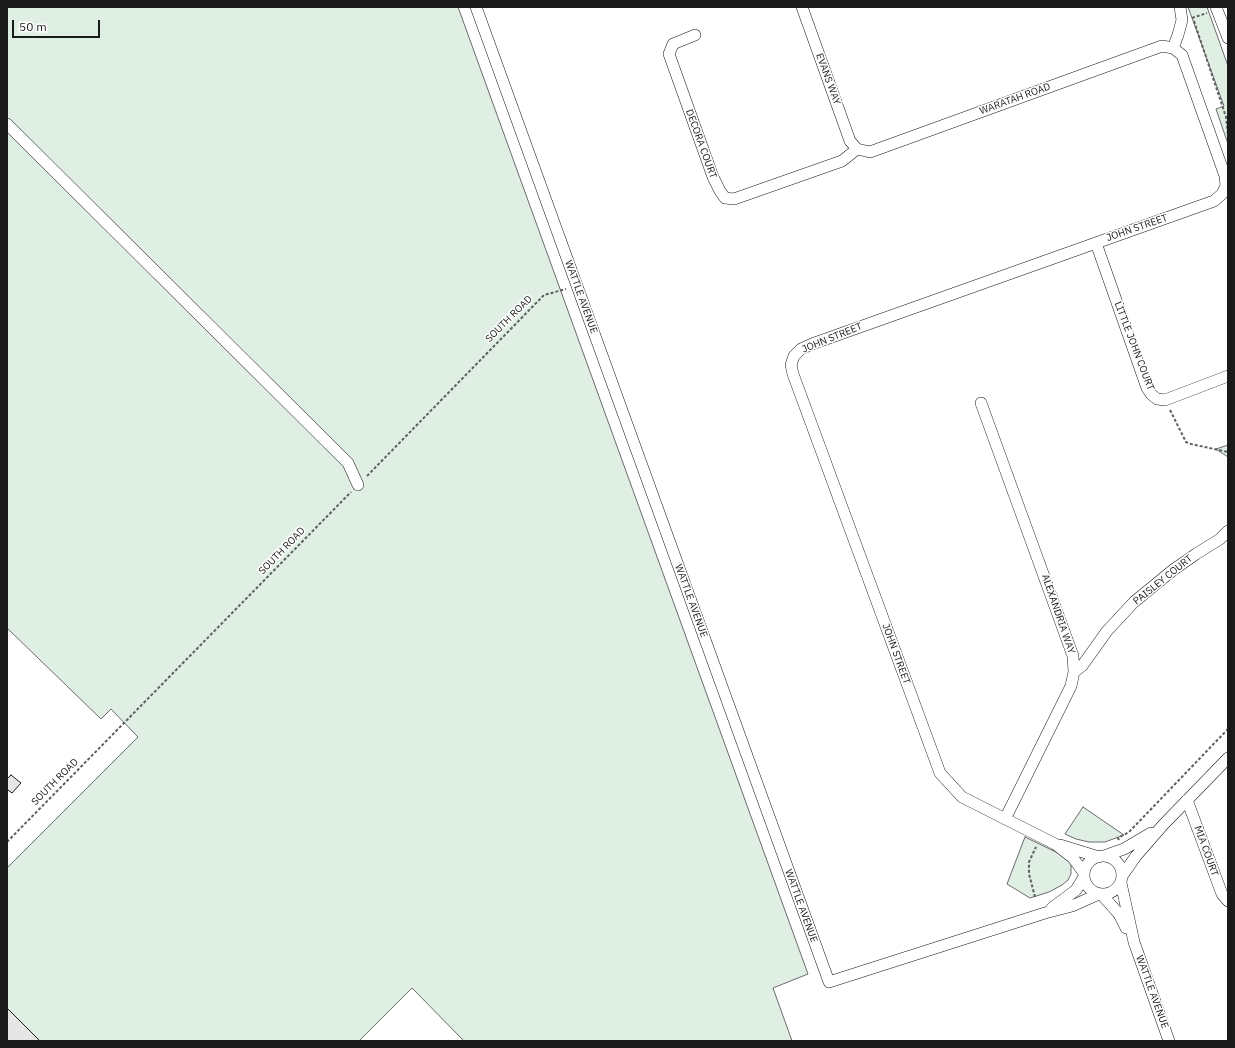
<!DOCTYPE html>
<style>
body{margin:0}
#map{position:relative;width:1235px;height:1048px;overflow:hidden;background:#fff;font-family:"IBM Plex Sans",sans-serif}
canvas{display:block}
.frame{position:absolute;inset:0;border:8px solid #1a1a1a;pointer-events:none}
.scale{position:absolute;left:12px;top:20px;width:88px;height:18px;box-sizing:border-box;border:2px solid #1a1a1a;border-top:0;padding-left:5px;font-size:12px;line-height:14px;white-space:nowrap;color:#1a1a1a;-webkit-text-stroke:3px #fff;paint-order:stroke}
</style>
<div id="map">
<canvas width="1235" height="1048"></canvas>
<div class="frame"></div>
<div class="scale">50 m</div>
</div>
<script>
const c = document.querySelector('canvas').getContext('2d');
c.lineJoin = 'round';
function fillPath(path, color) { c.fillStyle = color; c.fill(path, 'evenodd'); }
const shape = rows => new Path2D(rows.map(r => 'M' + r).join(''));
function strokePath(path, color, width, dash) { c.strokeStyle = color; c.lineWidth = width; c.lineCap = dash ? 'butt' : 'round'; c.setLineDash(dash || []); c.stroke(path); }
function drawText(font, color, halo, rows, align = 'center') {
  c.font = font + ' "IBM Plex Sans",sans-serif'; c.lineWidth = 3; c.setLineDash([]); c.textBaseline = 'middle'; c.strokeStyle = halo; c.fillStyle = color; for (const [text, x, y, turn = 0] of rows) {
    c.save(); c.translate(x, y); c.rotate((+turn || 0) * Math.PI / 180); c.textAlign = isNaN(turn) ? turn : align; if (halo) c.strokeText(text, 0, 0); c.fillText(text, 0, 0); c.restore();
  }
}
const green = shape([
 [7,7,458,7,808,974,773,988,792,1041,464,1041,412,988,359,1041,7,1041,7,868,138,737,111,709,101,719,7,628,7,7],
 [1188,7,1207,7,1228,66,1228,144,1216,109,1224,106,1188,7],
 [1228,445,1228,457,1216,449,1228,445],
 [1083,807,1124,835,1105,842,1089,842,1076,839,1065,834,1083,807],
 [1025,837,1060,854,1071,862,1071,874,1068,880,1062,885,1049,892,1030,898,1007,884,1025,837]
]);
fillPath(green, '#e0efe3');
strokePath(green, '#6a6a6a', 1);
const building = shape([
 [11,775,21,783,12,793,8,790,7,792,7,779,11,775],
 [7,1008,40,1041,7,1041,7,1008]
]);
fillPath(building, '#e6e6e6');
strokePath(building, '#1a1a1a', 1);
const street = shape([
 [476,7,829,982,1045,913,1072,906,1099,894],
 [802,7,850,141,857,149],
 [1216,7,1228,38],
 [695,35,673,44,669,54,713,177,720,191,725,198,734,199,842,161,857,149],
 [1173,48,1178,35,1182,20,1180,7],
 [7,124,348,463,358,485],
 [857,149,870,152,1162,46,1173,48,1182,55,1225,176,1226,186,1222,194,1214,201,812,344,801,349,794,356,791,365,793,374,940,773,962,797,1055,844,1073,858,1084,873],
 [1096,243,1147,388,1151,394,1157,399,1165,400,1228,376],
 [981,403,1073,656,1074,672,1071,686,1005,819],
 [1074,672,1082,666,1107,631,1134,602,1173,570,1196,554,1220,539,1228,531],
 [1187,800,1222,894,1228,901],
 [1060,845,1099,857],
 [1104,856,1124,849,1151,833],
 '1084 875a19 19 0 1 1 38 0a19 19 0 1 1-38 0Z',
 [1122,876,1136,856,1163,825,1228,758],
 [1121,883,1134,942,1169,1041],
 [1102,895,1119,914,1126,928],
 [1052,908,1076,890,1084,877]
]);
strokePath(street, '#1a1a1a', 12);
strokePath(shape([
 [1192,18,1207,13],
 [1194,21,1226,117,1228,135],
 [1170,410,1186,442,1191,444,1228,452],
 [367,476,544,295,566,289],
 [1119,840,1118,838,1129,832,1228,729],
 [7,842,351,492],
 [1035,897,1029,874,1029,862,1036,847]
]), '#5f5f5f', 2, [3, 2]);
strokePath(street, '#fff', 11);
drawText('10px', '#1a1a1a', '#fff', [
 ["EVANS WAY",828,79,70],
 ["WARATAH ROAD",1015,99,-20],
 ["DECORA COURT",701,144,70],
 ["JOHN STREET",1137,228,-19],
 ["WATTLE AVENUE",581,297,70],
 ["SOUTH ROAD",509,319,-45],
 ["JOHN STREET",832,338,-22],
 ["LITTLE JOHN COURT",1134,346,69],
 ["SOUTH ROAD",282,551,-46],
 ["PAISLEY COURT",1163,580,-39],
 ["WATTLE AVENUE",691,601,70],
 ["ALEXANDRIA WAY",1058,614,71],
 ["JOHN STREET",896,654,70],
 ["SOUTH ROAD",55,782,-45],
 ["MIA COURT",1206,851,70],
 ["WATTLE AVENUE",801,906,70],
 ["WATTLE AVENUE",1152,992,70]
]);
</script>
